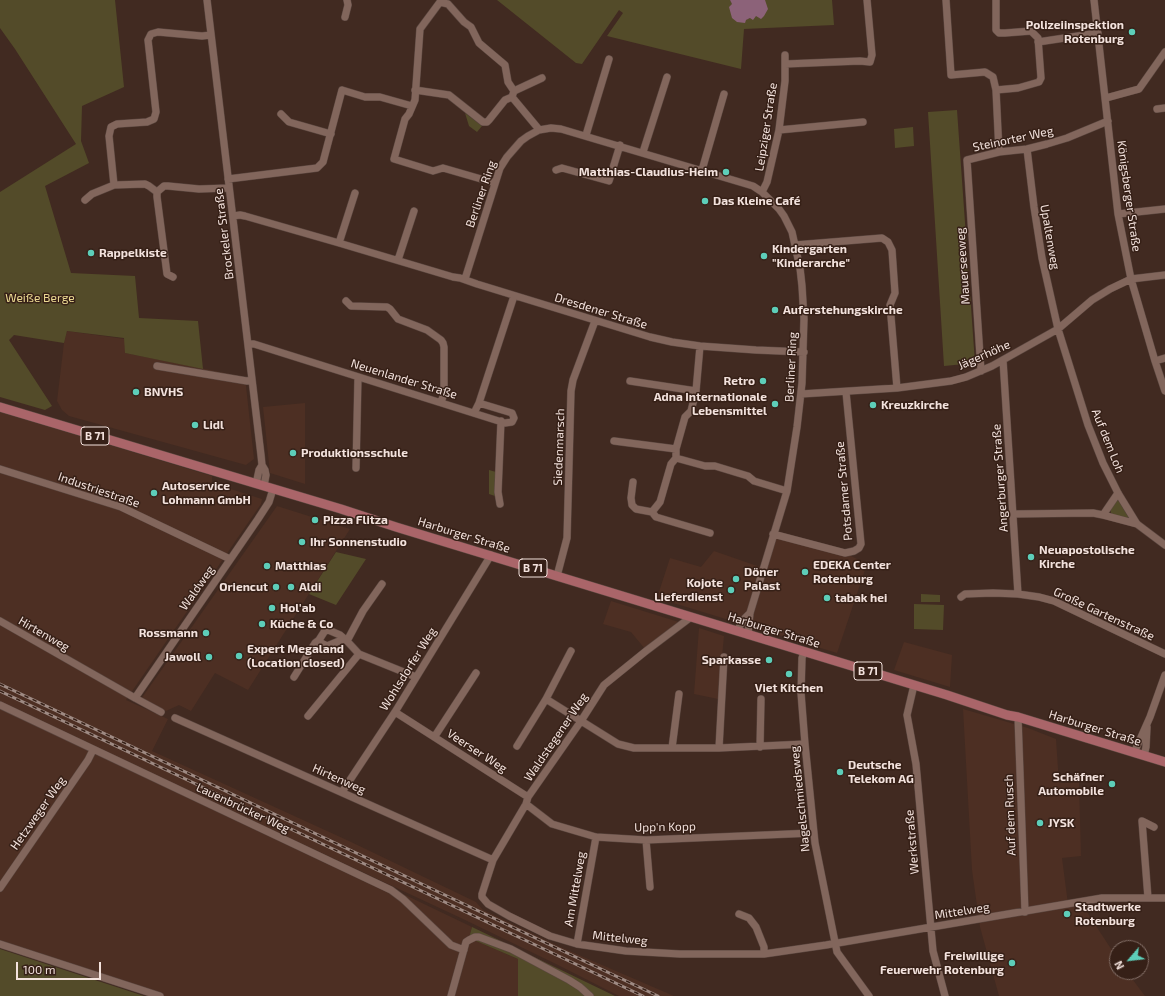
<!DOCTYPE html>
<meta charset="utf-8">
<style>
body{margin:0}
#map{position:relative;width:1165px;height:996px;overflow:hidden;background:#412a21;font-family:"Exo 2",sans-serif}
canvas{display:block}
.north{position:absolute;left:1109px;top:940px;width:40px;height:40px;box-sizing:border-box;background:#362017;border:1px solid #826e66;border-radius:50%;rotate:242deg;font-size:11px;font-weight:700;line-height:16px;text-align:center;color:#f3e2dd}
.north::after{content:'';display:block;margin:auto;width:14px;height:18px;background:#5dceb9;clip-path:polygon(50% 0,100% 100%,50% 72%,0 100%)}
.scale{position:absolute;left:16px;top:962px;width:85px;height:18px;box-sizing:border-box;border:2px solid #f3e2dd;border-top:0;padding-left:5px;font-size:12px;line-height:14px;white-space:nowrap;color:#f3e2dd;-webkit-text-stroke:3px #362017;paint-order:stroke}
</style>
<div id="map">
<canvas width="1165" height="996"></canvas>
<div class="north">N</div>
<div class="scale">100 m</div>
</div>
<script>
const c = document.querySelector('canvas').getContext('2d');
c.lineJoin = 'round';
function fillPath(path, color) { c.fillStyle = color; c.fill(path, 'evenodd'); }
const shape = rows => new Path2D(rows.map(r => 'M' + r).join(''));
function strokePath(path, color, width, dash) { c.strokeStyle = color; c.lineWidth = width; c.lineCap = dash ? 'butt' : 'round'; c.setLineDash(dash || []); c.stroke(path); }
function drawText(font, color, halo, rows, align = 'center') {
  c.font = font + ' "Exo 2",sans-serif'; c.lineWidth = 3; c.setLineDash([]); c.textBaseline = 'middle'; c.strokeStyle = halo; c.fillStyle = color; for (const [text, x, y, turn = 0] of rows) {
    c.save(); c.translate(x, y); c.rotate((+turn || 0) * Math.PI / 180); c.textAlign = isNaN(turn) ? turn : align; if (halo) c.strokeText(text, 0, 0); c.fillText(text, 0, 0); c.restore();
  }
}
fillPath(shape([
 [67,331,125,339,125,353,245,377,254,459,246,465,69,416,62,410,57,401,64,343],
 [305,403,305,484,270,473,263,407],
 [0,412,212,476,212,483,262,499,261,504,126,700,168,719,152,751,349,841,476,902,483,910,558,946,674,996,619,996,558,965,463,919,157,776,472,927,469,938,518,959,518,996,163,996,0,943],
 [277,506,350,529,248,690,215,673,191,711,179,705,166,711,141,699],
 [773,534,845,553,867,564,837,653,657,598,670,558,701,567,714,551,763,568],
 [611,601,682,623,645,649,631,632,603,624],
 [699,628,724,636,718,699,694,694],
 [904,642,952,655,950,687,894,670],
 [963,709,1028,728,1056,739,1059,783,1079,782,1081,856,1062,858,1068,904,1081,903,1117,958,1117,972,1127,972,1145,996,999,996,980,927,972,870]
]), '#4d2f23');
fillPath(shape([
 [0,0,115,0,124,87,82,106,81,141,89,163,45,186,71,273,135,276,139,318,198,321,203,369,125,353,124,338,67,331,64,343,14,335,9,340,52,406,45,410,0,397,0,192,76,144,15,49,0,28],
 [497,0,730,0,745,23,745,20,750,18,765,0,832,0,834,25,744,29,741,69,607,36,623,13,619,10,582,64,576,63],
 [957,110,975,363,944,366,928,112],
 [465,113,482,126,477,132,469,126],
 [913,127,914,146,895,148,894,129],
 [489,470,496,472,495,496,489,494],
 [1118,500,1129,518,1113,515,1111,513,1110,508],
 [336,552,366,559,336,605,309,594],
 [921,594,940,595,940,602,921,602],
 [914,604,944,605,943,630,914,629],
 [472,927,615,996,518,996,518,959,469,938],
 [0,949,144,996,0,996]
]), '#534b29');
fillPath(shape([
 [730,0,765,0,768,9,764,16,761,19,756,16,753,20,750,18,746,20,745,23,737,22,732,18,729,7,732,4]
]), '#8c6279');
const minor = shape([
 [207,0,261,455,262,465,265,470,266,475,264,486],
 [946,0,951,75,985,72,993,77,996,90,999,152],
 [1094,0,1118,214,1131,279,1155,361,1165,391],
 [345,17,348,5,347,0],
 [1038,42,1098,33],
 [785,64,860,61,870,62,872,55,867,0],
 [415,90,449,95,483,122,487,122,489,120,505,100,512,97],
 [996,90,1018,88,1039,82,1041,78,1038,38,1031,31,1005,33,999,33,996,30,996,0],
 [514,91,542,78],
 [1106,98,1139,89,1165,52],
 [1157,109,1165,108],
 [281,114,289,122,331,134],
 [779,130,863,122],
 [586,135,609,59],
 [1027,149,1034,207,1042,258,1058,329,1088,425,1103,463,1118,493,1137,524,1165,545],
 [643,152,667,77],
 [556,170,562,168,609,181,620,145],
 [702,170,724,94],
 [228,179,317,168,323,162,342,90,365,97,380,97,412,106],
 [495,183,443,168,433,171,394,159,405,119,409,114,415,100,420,29,440,2,448,4,464,22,471,27,479,43,505,65,508,82,514,91,512,97,537,127,539,130],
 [114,185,109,136,111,127,117,124,147,122,154,119,156,112,148,40,151,34,158,32,202,36,211,35],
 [157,192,157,197,167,274,173,277],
 [762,192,767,182,779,130,785,81,785,55],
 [85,200,92,194,114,185,145,184,149,186,157,192,164,186,168,186,199,189,229,188],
 [1118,214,1165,209],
 [233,216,240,215,245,216,339,243,453,277,460,278,477,284,650,337,672,342,700,346,756,350,804,352],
 [339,243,355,193],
 [795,245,882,238,888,242,892,250,895,293,890,305,897,388],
 [398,260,414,211],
 [465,279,500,168,507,157,521,141,528,136,539,130,551,128,561,129,743,183,753,186,762,192,779,209,784,216,792,232,800,268,802,286,804,319,802,383,797,427,787,491,750,613,748,635],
 [346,301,351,306,387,307,390,309,398,319,427,330,441,340,443,343,444,347,444,394,441,402],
 [248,344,254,344,505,423,512,422,514,418,512,413,479,403],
 [700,346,696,391,691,411,685,417,676,449,676,458,705,466,715,466,738,473,748,476,754,481,787,491],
 [1003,360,1018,594],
 [1155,361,1165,358],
 [157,366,247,381,252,380],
 [981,371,967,160,999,152,1027,149,1047,144,1067,138,1108,121],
 [630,381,696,391],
 [801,394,897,388,951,381,966,377,992,366,1058,329,1092,300,1110,289,1131,279,1165,275],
 [474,413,479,403,514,296],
 [614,441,676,449],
 [676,458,671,464,660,502,652,512,656,517,710,533],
 [356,468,358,377],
 [0,469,121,507,230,559],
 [633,482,631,498,632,505,636,509,652,512],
 [256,484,259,470,262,465],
 [500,504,498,492,501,421],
 [1013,514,1093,513,1103,515,1137,524],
 [1103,515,1118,493],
 [773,534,845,553,854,551,859,548,861,544,846,392],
 [557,576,567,538,571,391,573,380,595,321],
 [961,597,965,594,993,593,1018,594,1039,597,1054,601,1165,654],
 [691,617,646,651,604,685,581,721,528,797,526,804,493,860,482,894,482,897,488,904,509,916,550,936,577,944,626,951,680,954,764,954,826,945,1102,898,1165,898],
 [0,621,135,698,161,712],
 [737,631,743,620,750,613],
 [344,639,327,646,321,643,319,640,326,629,340,635,347,641,359,654,416,677],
 [347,641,363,611,382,584],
 [804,652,802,658,801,693,805,744,815,843,837,952,869,996],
 [294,677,315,643,319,640],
 [914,685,907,715,916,764,933,951,945,996],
 [135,698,258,519,269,502,273,489],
 [546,699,618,744,634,748,719,748,805,744],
 [0,705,391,890,403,899,451,945,464,950],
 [395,712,528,797],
 [308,716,359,654],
 [1018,717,1025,912],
 [175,718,493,860],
 [435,736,476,673],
 [517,746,546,699,571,651],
 [760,747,761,699],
 [672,748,679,694],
 [719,748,724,657],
 [1134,753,1150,717,1165,675],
 [1144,756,1146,747,1147,727],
 [342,792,395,712,491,555],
 [526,804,552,824,596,837,646,840,813,833],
 [646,840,650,887],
 [0,888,88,760,93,750],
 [1148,898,1142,821,1154,827],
 [739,914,749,918,756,927,764,947,764,954],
 [0,944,160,996],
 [577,944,596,837],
 [451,996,466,942,469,940,475,937,479,937,511,949,569,980,580,987,590,996]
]);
const major = shape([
 [0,407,341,509,396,527,947,695,1007,715,1018,717,1165,762]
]);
strokePath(minor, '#5c4841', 8);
strokePath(major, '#5c4841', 10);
strokePath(minor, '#82665c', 7);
strokePath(major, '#aa6569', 9);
const rail = shape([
 [0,684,658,996],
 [0,691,643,996]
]);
strokePath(rail, '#9e8a83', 3);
strokePath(rail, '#362017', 1.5, [4.5]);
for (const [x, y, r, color] of [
 [1132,32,4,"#5dceb9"],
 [726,172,4,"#5dceb9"],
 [705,201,4,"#5dceb9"],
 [91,253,4,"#5dceb9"],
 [764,256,4,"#5dceb9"],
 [775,310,4,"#5dceb9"],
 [763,381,4,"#5dceb9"],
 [136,392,4,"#5dceb9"],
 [775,404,4,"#5dceb9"],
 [873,405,4,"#5dceb9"],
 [195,425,4,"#5dceb9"],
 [293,453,4,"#5dceb9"],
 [154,493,4,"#5dceb9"],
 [315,520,4,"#5dceb9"],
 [302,542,4,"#5dceb9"],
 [1031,557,4,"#5dceb9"],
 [267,566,4,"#5dceb9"],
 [805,572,4,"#5dceb9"],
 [736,579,4,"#5dceb9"],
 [276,587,4,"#5dceb9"],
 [291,587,4,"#5dceb9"],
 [731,590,4,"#5dceb9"],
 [827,598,4,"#5dceb9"],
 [272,608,4,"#5dceb9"],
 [262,624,4,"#5dceb9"],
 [206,633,4,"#5dceb9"],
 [239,656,4,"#5dceb9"],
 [209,657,4,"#5dceb9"],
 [769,660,4,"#5dceb9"],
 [789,674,4,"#5dceb9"],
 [840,772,4,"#5dceb9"],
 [1112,784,4,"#5dceb9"],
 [1040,823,4,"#5dceb9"],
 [1067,914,4,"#5dceb9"],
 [1012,963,4,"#5dceb9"]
]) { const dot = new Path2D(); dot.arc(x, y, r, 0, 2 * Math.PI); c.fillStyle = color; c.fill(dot); strokePath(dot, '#362017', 1.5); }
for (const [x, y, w] of [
 [95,436,28],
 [533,568,28],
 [868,671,28]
]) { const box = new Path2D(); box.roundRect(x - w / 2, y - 9, w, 18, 3); c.fillStyle = '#362017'; c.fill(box); strokePath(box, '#f3e2dd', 1); }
drawText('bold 11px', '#f3e2dd', null, [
 ["B 71",95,436],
 ["B 71",533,568],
 ["B 71",868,671]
]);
drawText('bold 12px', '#f3e2dd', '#362017', [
 ["Polizeiinspektion",1124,25,"right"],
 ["Rotenburg",1124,39,"right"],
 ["Matthias-Claudius-Heim",718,172,"right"],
 ["Das Kleine Café",713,201],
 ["Kindergarten",772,249],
 ["\"Kinderarche\"",772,263],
 ["Rappelkiste",99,253],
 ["Auferstehungskirche",783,310],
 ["Retro",755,381,"right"],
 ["BNVHS",144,392],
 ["Adna Internationale",767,397,"right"],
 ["Lebensmittel",767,411,"right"],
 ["Kreuzkirche",881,405],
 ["Lidl",203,425],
 ["Produktionsschule",301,453],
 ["Autoservice",162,486],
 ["Lohmann GmbH",162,500],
 ["Pizza Flitza",323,520],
 ["Ihr Sonnenstudio",310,542],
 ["Neuapostolische",1039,550],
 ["Kirche",1039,564],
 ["EDEKA Center",813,565],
 ["Rotenburg",813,579],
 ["Matthias",275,566],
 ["Döner",744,572],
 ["Palast",744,586],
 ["Kojote",723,583,"right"],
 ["Lieferdienst",723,597,"right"],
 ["Oriencut",268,587,"right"],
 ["Aldi",299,587],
 ["tabak hei",835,598],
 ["Hol'ab",280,608],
 ["Küche & Co",270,624],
 ["Rossmann",198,633,"right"],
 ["Expert Megaland",247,649],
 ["(Location closed)",247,663],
 ["Jawoll",201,657,"right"],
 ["Sparkasse",761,660,"right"],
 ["Viet Kitchen",789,688,"center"],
 ["Deutsche",848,765],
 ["Telekom AG",848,779],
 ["Schäfner",1104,777,"right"],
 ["Automobile",1104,791,"right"],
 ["JYSK",1048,823],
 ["Stadtwerke",1075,907],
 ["Rotenburg",1075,921],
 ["Freiwillige",1004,956,"right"],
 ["Feuerwehr Rotenburg",1004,970,"right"]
], 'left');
drawText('12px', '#f3e2dd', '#362017', [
 ["Leipziger Straße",766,127,-81],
 ["Steinorter Weg",1013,139,-12],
 ["Berliner Ring",481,194,-71],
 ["Königsberger Straße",1129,196,82],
 ["Brockeler Straße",224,234,-97],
 ["Upaltenweg",1050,237,80],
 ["Mauerseeweg",963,266,-94],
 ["Dresdener Straße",601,311,17],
 ["Jägerhöhe",984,355,-24],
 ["Berliner Ring",791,367,-87],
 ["Neuenlander Straße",404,379,17],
 ["Auf dem Loh",1108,441,68],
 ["Siedenmarsch",559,447,-88],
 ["Angerburger Straße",1000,478,-94],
 ["Industriestraße",99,490,19],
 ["Potsdamer Straße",844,491,-95],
 ["Harburger Straße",464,535,17],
 ["Waldweg",197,588,-55],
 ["Große Gartenstraße",1104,614,25],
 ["Harburger Straße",774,630,17],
 ["Hirtenweg",44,634,30],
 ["Wohlsdorfer Weg",408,669,-58],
 ["Harburger Straße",1095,728,17],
 ["Waldstegener Weg",556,737,-56],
 ["Veerser Weg",477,751,33],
 ["Hirtenweg",339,779,24],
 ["Nagelschmiedsweg",800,799,-96],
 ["Lauenbrücker Weg",243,808,25],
 ["Hetzweger Weg",38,813,-55],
 ["Auf dem Rusch",1010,815,-92],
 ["Upp'n Kopp",665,827,-1],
 ["Werkstraße",912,842,-95],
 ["Am Mittelweg",575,889,-80],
 ["Mittelweg",962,911,-9],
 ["Mittelweg",620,938,6]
]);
drawText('12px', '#eddb93', '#362017', [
 ["Weiße Berge",40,298]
]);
</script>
